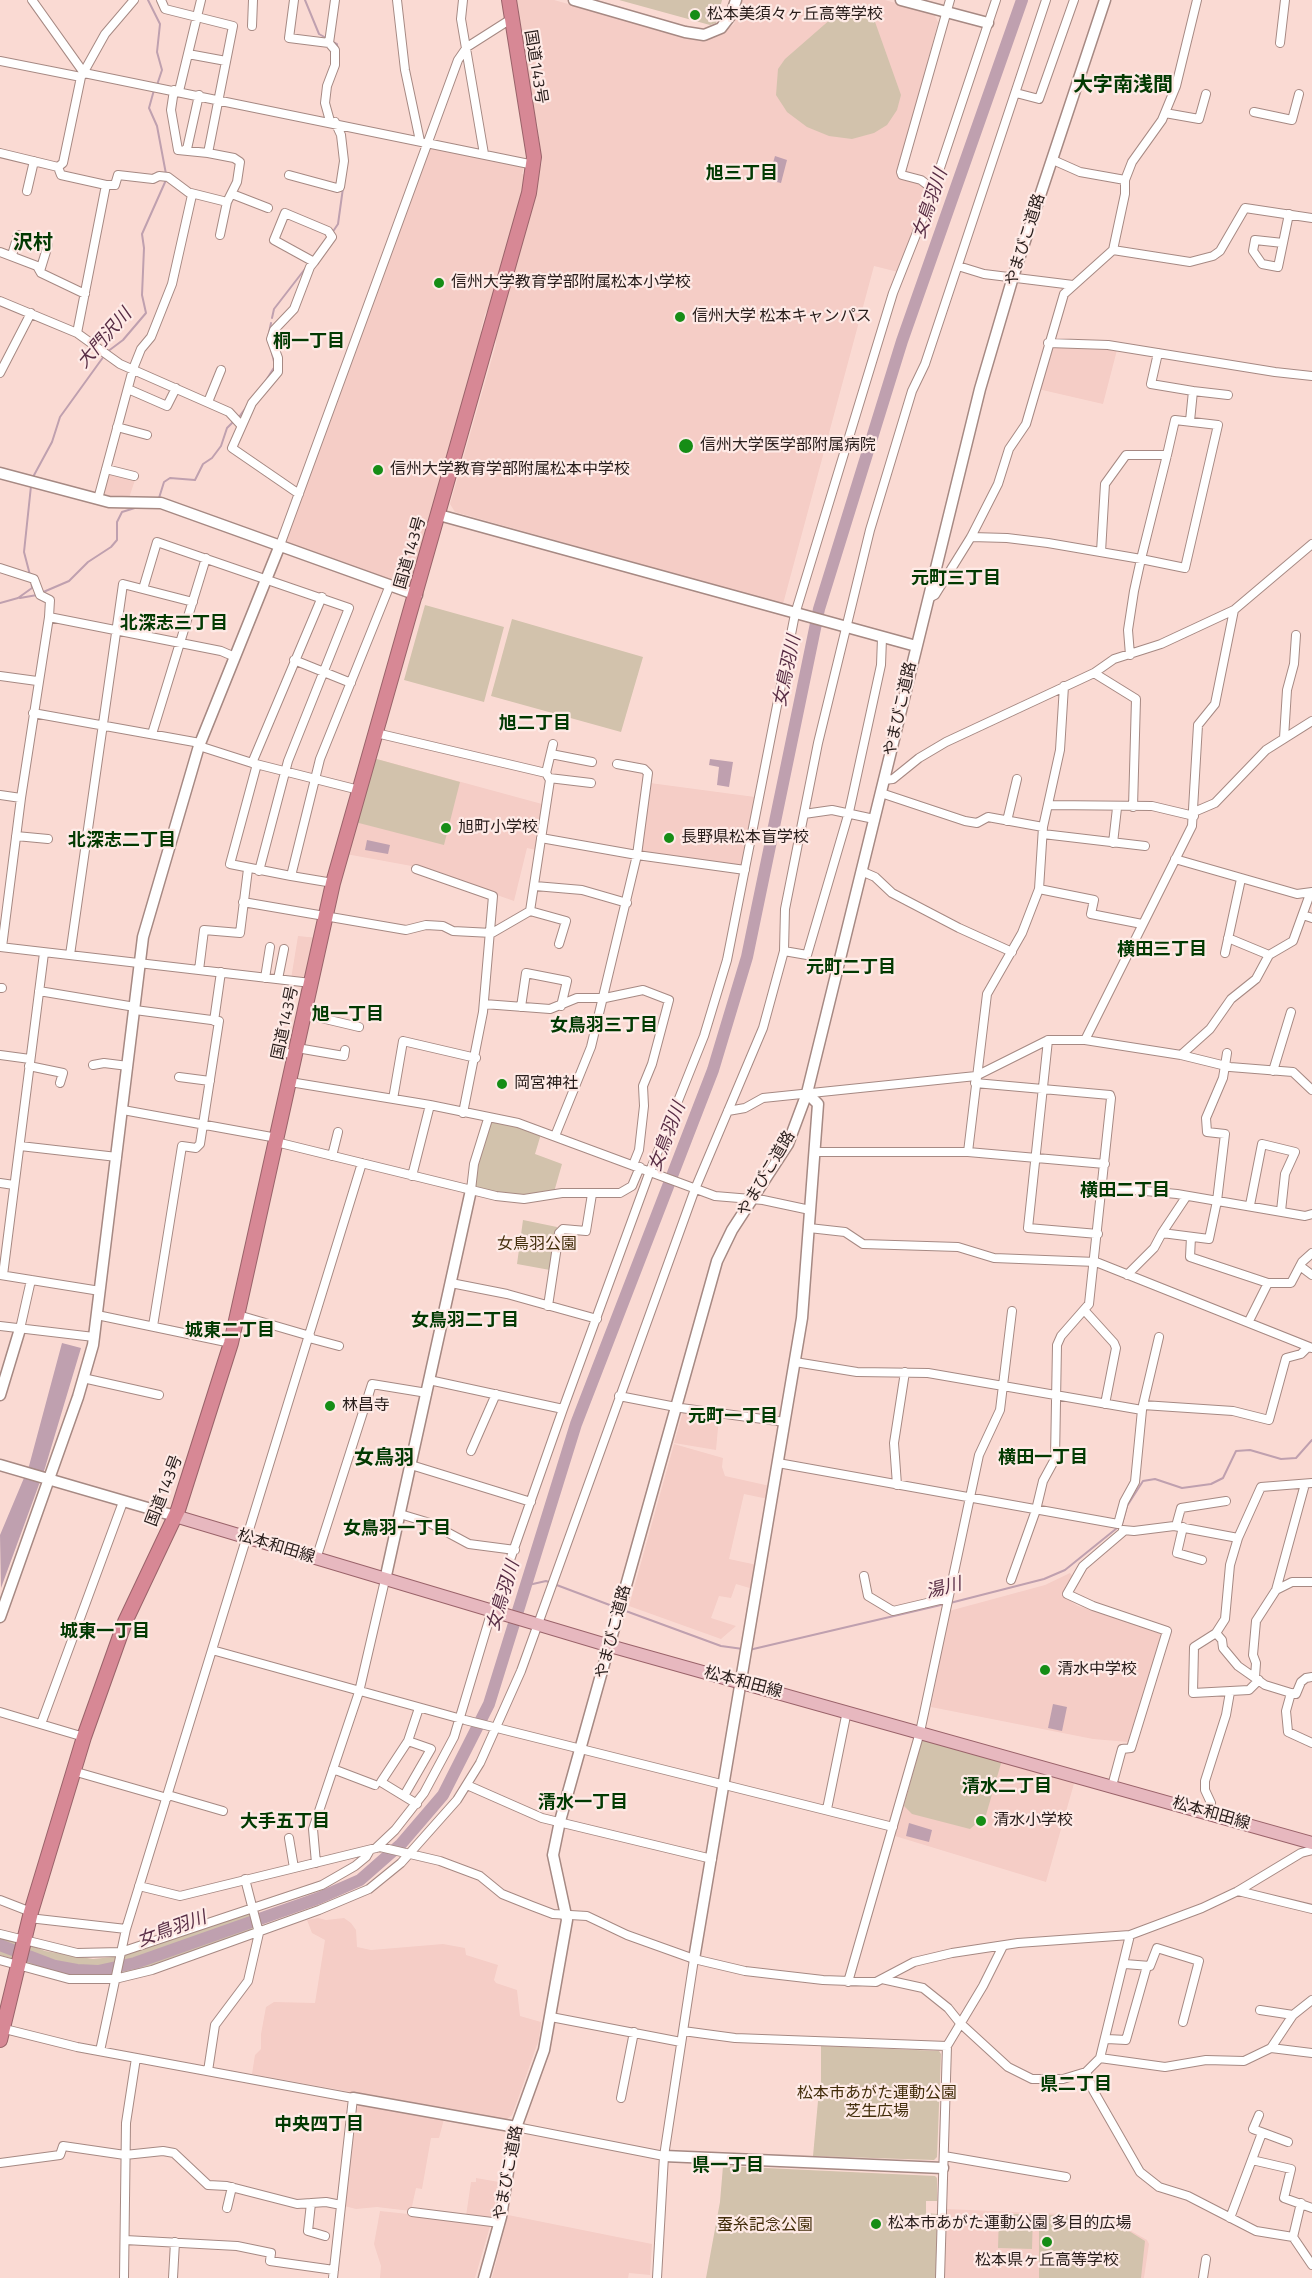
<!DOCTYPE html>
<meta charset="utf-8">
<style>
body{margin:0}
canvas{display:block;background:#fadad3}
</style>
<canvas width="1312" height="2278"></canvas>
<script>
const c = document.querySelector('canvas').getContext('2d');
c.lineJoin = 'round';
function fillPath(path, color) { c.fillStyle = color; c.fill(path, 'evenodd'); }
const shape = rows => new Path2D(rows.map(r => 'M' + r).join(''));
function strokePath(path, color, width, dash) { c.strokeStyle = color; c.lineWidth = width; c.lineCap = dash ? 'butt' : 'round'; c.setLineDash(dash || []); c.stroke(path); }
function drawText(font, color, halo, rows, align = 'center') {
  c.font = font + ' "Titillium Web","Noto Sans JP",sans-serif'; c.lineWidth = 4.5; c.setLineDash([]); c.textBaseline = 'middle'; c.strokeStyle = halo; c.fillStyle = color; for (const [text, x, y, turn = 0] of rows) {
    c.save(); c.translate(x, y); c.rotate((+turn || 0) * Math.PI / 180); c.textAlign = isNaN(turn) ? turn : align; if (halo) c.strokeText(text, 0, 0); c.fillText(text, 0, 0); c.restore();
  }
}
fillPath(shape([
 [513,0,554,0,700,41,719,36,734,24,741,0,885,0,934,14,938,22,898,176,925,185,925,204,898,272,874,266,783,604,455,512,450,504,496,344,496,332,542,162,537,121,530,116],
 [432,147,524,167,522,174,527,175,494,300,485,314,481,329,481,344,413,584,408,587,288,543,286,538,428,148],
 [1052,346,1117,350,1103,404,1038,389],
 [106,471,135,480,129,498,103,497],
 [373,758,542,804,536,850,527,848,514,901,417,867,346,854],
 [650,783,755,797,742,865,641,851],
 [298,936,318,938,308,981,291,979],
 [683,1412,719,1417,716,1450,674,1443],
 [674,1444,723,1458,722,1467,725,1476,770,1486,768,1499,744,1494,729,1559,757,1565,753,1589,736,1584,731,1598,719,1596,711,1618,736,1626,721,1639,629,1606],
 [1070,1573,1074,1578,1064,1597,1078,1606,1158,1631,1162,1638,1131,1740,1128,1742,1093,1739,931,1707,949,1611,1045,1585],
 [923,1737,1075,1780,1046,1882,895,1836],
 [318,1918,326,1920,344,1918,351,1923,356,1930,357,1947,371,1950,443,1944,465,1948,466,1955,498,1965,494,1980,496,1983,517,1990,520,2016,541,2022,539,2039,519,2096,512,2115,506,2120,252,2074,255,2055,261,2049,261,2034,266,2007,274,2002,315,2003,325,1940,312,1933,307,1920],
 [363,2103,444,2119,439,2138,431,2138,422,2189,416,2188,411,2211,377,2207,356,2209,344,2206,355,2109],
 [476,2178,499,2182,492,2220,466,2216,471,2182,476,2182],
 [947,2209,1105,2216,1147,2240,1149,2244,1144,2278,944,2278],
 [380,2211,491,2223,475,2278,380,2278,381,2266,374,2244],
 [508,2215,652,2244,650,2275,629,2273,628,2278,492,2278]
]), '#f5cdc6');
fillPath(shape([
 [619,0,722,0,716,23,710,25],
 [840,11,874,19,901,95,897,110,887,125,874,133,852,139,829,136,807,127,787,112,776,95,778,69,785,59],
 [425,605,504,627,484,702,404,680],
 [512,619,643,657,621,732,491,696],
 [373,758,460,782,444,845,355,822],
 [494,1122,503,1122,541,1134,535,1154,562,1164,554,1192,530,1196,505,1195,475,1187,478,1163,490,1124],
 [523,1220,557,1227,550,1270,517,1264],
 [923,1737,1002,1760,986,1815,970,1829,912,1814,904,1806],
 [251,1912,255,1920,115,1967,74,1968,0,1942,0,1937,15,1939,45,1951,93,1959,123,1956],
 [255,1923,257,1930,152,1966,111,1976,70,1975,0,1955,0,1948,54,1968,99,1973,141,1963],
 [821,2046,939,2051,941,2054,937,2157,934,2160,813,2156,818,2101,821,2100],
 [723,2166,935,2176,937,2178,937,2201,926,2201,926,2213,937,2214,936,2278,706,2278,720,2202],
 [999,2214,1033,2214,1032,2249,998,2248],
 [1039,2215,1105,2216,1145,2241,1141,2278,1039,2278]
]), '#d2c2ac');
fillPath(shape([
 [775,156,787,160,781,183,768,180],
 [710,759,733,762,729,787,717,785,719,767,709,765],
 [367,840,390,845,388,854,365,850],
 [62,1343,81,1348,45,1468,1,1588,0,1535,29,1466],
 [1053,1704,1067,1707,1062,1731,1048,1728],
 [909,1823,932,1830,929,1842,906,1836]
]), '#bfa0af');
strokePath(shape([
 [148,0,160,24,157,52,162,70,157,85],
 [305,0,319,34,337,44,339,64],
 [154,90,149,108,157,126,166,174],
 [332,233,338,224,343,188],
 [272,318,274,309,308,265],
 [268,338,271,323],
 [107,352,123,340,146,313,142,295,144,248,142,234,166,180],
 [265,382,275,366,271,349],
 [239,417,247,406],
 [33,477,52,442,60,417,104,356],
 [159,498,164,482,170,478,195,480,203,464,212,458,221,446,227,428,235,420],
 [30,575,24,552,31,486],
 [41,593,69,581,88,562,111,547,117,540,117,522,122,512,138,507],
 [20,598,37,595],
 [0,603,18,598,32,588,31,580],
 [524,1586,546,1581,615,1607],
 [950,1603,1044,1579,1065,1570,1122,1524,1127,1506,1143,1481,1155,1479,1182,1488,1211,1484,1223,1478,1236,1451,1250,1450,1281,1459,1296,1458,1312,1440],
 [623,1610,721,1646,743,1649],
 [749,1650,945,1604]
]), '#bfa0af', 2);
strokePath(shape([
 [0,1945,55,1966,77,1970,98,1971,135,1963,319,1898,360,1880,401,1844,443,1795,489,1704,576,1424,713,1070,747,957,819,609,902,341,1022,0]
]), '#bfa0af', 12);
const street = shape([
 [32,0,84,73,534,165],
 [161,0,165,9,233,26,208,153],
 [294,0,289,38,329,43,335,50,335,65,327,86,325,103,330,121],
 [397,0,405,70,420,141],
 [463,0,461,19,484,154],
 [252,26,253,0],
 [329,43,335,0],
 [1280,43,1285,0],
 [188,54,226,61],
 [0,61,81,77],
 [174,90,171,110,178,150,208,153,234,158,240,162,237,182,227,202,220,235],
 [179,91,201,0],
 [1016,93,1039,99,1074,0],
 [1254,112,1292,120,1299,94],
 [1165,113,1199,119,1206,94],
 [187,149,199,95],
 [0,153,58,167],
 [1053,160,1080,172,1125,180],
 [58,167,61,175,106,185,115,185,118,175,153,179,159,176,168,177,192,195,172,284,151,337,141,349,133,369,98,499],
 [58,167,63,163,81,77,105,34,134,0],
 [289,175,337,188,340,187,344,161,341,135,335,122],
 [933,189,921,180,902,175,901,172,950,0],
 [27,191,34,161],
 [191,193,227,202],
 [232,194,268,208],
 [1283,243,1255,240,1253,251,1262,264,1278,267,1289,214],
 [1113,250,1190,262,1213,256,1220,251,1245,208,1312,218],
 [0,252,37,266,41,273,85,294],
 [12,255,18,235,48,245,40,271],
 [958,266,984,274,1073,285],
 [0,301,77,333,120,364,229,412,241,425],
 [77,333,106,185],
 [1048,343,1108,345,1275,372,1312,376],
 [1158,353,1151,384,1193,391],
 [0,373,31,313],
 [128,389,167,406,176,388],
 [208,402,221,370],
 [1190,421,1193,391,1228,395],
 [117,427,147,435],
 [106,469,134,476],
 [299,494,232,448,252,403,278,372,278,358,271,339,274,330,294,309,310,267,314,262,332,237,328,231,285,213,274,240,314,262],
 [971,537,1007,538,1048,543,1141,559,1185,568,1218,425,1175,420,1167,455,1141,559,1134,591,1128,630,1130,655],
 [280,545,458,60,467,47,511,19],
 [1101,552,1105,484,1126,455,1167,455],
 [0,568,34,579,40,595,50,600,49,617],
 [143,589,157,542,349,608,288,761,259,871],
 [929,598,935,595,971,537,998,484,1009,449,1026,424,1064,294,1113,250,1125,194,1125,180,1132,162,1162,120,1176,86,1197,0],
 [294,660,351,683],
 [1094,673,1136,699,1133,807],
 [0,676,37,681],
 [33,713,200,743],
 [152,734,206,558],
 [1284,738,1287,690,1294,664,1296,635],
 [199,746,252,763,359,790],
 [551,754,592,762],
 [252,763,322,597],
 [257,764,230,864,291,876],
 [546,773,553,744],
 [549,778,591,783],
 [884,780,893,779,919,758,946,742,1094,673,1114,659,1161,644,1234,610],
 [881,793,965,821,977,823,988,817,1043,827],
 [0,795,21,798],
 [1048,805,1152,806,1194,816],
 [1194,812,1215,803,1266,750,1312,721],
 [804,814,832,810,874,819],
 [1007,821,1017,779],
 [1043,834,1145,846],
 [16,836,48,839],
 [541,838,637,855,745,870],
 [1113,843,1117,808],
 [1175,859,1297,894,1312,892],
 [416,869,493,896,483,1012,463,1113],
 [861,871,875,877,892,893,959,928,1012,952],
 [333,883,291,876,320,759,390,585],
 [535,886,582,890,627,903],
 [1039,889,1094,900,1091,914,1142,924],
 [243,902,406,930,426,925,443,926,453,931,492,933,530,911,550,780,546,773,376,733],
 [530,911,566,921,559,944],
 [1303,915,1312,918],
 [1228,938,1269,955],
 [0,947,311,983],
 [2,947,21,798,49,617,221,651,235,657],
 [784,951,807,955,849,812,881,665,882,638],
 [1225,953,1241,879],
 [70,955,123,584,193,602],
 [199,970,204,930,240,933,248,869],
 [265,978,270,947],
 [278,979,284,949],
 [0,988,2,988],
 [39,991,135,1007],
 [484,1004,550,1009,577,998,605,998,643,990,669,1000,652,1064,643,1086,644,1106,639,1150,633,1165],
 [521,1007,526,973,567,981,561,1006],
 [135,1010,219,1021,200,1144,196,1148,182,1146,153,1326],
 [304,1014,359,1027],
 [214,1021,221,972],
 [1048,1040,1028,1228,1098,1234],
 [1085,1040,1181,1055,1230,1067,1293,1072,1312,1090],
 [297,1048,344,1056,345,1050],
 [274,1050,295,1055],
 [0,1055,30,1059],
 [1181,1055,1210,1029,1231,999,1256,979,1269,955,1293,941,1310,894],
 [93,1065,104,1063,128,1066],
 [29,1066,63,1073,60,1083],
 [1273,1071,1291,1012],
 [179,1077,210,1081],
 [290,1082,430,1105,518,1123,715,1196,763,1200,810,1210],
 [975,1083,1110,1095,1111,1098,1089,1304,1061,1336,1057,1345,1055,1459,1043,1481,1036,1510,1011,1580],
 [393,1099,403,1041,476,1058],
 [123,1110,277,1138],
 [728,1111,745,1108,763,1098,976,1076,1048,1040,1085,1040,1192,826,1198,725,1215,704,1234,610,1312,544],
 [555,1136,591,1047,637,855,648,773,644,769,617,764],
 [276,1142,496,1196,524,1199,562,1193,620,1193,632,1186,640,1167],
 [20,1146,117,1157],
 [815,1152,968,1152,1105,1164],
 [968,1152,987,994,1022,933,1039,889,1043,827,1060,750,1064,686],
 [332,1156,338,1132],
 [412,1176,430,1105],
 [0,1183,14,1185],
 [1103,1187,1177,1194,1305,1216,1312,1214],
 [471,1190,474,1164,488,1119],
 [1250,1205,1262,1144,1295,1152,1285,1174,1281,1211],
 [809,1228,845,1232,863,1244,958,1247,994,1258,1096,1262,1312,1348],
 [1162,1233,1186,1197],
 [1191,1237,1190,1257,1268,1283,1291,1283,1302,1262,1312,1253],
 [1300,1266,1312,1275],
 [0,1275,100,1291],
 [3,1275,44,953],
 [1127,1275,1154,1248,1162,1233,1209,1239,1217,1201,1225,1134,1207,1132,1206,1118,1223,1078,1227,1053],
 [451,1283,507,1294,597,1319],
 [548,1306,559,1233,563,1229,586,1231,592,1194],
 [1085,1311,1114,1343,1116,1348,1105,1404],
 [97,1315,231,1343],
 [238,1315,310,1336],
 [1249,1321,1268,1283],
 [0,1326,94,1337],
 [20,1329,31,1280],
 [309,1338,339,1346],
 [83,1378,159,1395],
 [429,1380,563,1409],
 [619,1396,681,1408,785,1422],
 [1143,1405,1159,1337],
 [1142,1410,1143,1405,1233,1411,1269,1420,1286,1358,1301,1354,1308,1347],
 [471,1451,496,1394],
 [778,1463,1118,1524,1124,1502,1135,1482,1142,1410,928,1373,857,1372,795,1362],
 [411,1465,531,1502],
 [897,1485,894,1443,905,1372],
 [400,1514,430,1523,469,1544,515,1550],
 [1176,1526,1181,1508,1226,1501],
 [1183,1527,1177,1553,1202,1560],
 [1123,1530,1134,1531,1174,1526,1238,1538],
 [316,1559,372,1384,427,1393],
 [864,1576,868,1596,893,1611,948,1598],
 [1276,1590,1305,1484],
 [1216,1633,1222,1640,1223,1648,1238,1666,1265,1685,1291,1693,1286,1711,1288,1732,1312,1743],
 [212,1650,465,1720,893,1827],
 [1255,1677,1256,1663,1253,1655,1256,1621,1276,1590,1292,1582,1312,1582],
 [1259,1680,1249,1690,1193,1693,1194,1647,1216,1633,1225,1619,1230,1565,1238,1538,1261,1487,1312,1483],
 [1291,1693,1296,1694,1301,1682,1306,1678,1312,1677],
 [0,1712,84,1737],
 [41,1724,123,1502],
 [333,1769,375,1785],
 [73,1771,167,1798],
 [467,1785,542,1818,712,1859],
 [1112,1786,1122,1749,1131,1748,1167,1631,1093,1606,1067,1594,1083,1566,1124,1531],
 [405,1794,431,1749,408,1741],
 [168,1795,223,1811],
 [417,1804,381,1782,408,1741,419,1708],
 [827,1809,847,1711],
 [1206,1813,1211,1803,1205,1790,1205,1781,1226,1715,1230,1692],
 [289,1838,294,1868],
 [376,1848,395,1830,424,1793,454,1737,490,1617,563,1409,650,1171,704,1036,727,960,795,614,893,293,927,207,996,0],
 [316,1863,313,1829,359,1692,385,1580],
 [139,1886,180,1896,380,1847,440,1861,480,1876,502,1894,532,1906,553,1914,587,1916,627,1935,694,1959,745,1971,823,1980,876,1982,914,1962,952,1953,1018,1943,1130,1935,1202,1908,1238,1891,1301,1853,1312,1850],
 [1238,1891,1312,1909],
 [0,1900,31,1912],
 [29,1918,126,1929],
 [0,1934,77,1953,121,1952,322,1885,355,1866,366,1857,370,1850],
 [0,1960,69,1979,115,1979,152,1970,319,1910,369,1889,401,1863,457,1800,480,1763,521,1671,695,1189,763,1028,784,951,785,909,818,743,870,530,912,391,925,364,1046,0],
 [1125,1964,1150,1966,1157,1948,1199,1961,1183,2022],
 [882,1979,923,1988,948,2008,960,2023,1008,2067,1032,2079,1063,2079,1086,2072,1100,2058,1165,2067,1206,2060,1244,2061,1271,2048,1312,2053],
 [848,1982,920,1732,979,1455,1000,1410,1012,1311],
 [1260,2010,1293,2015],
 [551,2017,681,2042],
 [1,2028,77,2047,353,2098,333,2278],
 [683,2031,735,2038,947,2046],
 [1107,2039,1126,2040,1147,1966],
 [1271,2048,1293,2015,1312,2000],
 [100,2051,126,1929,362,1163],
 [1100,2058,1130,1935],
 [208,2071,215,2025,248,1981,259,1933,245,1879],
 [1086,2072,1093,2090,1140,2172,1159,2187,1188,2196,1256,2231,1293,2237,1312,2265],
 [621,2098,634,2032],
 [1259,2115,1253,2129,1288,2142],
 [516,2127,664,2156],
 [944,2156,1066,2177],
 [1252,2160,1291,2169,1284,2198,1312,2208],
 [0,2163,60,2155,63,2146,125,2155,163,2151,174,2153,208,2185,227,2186,297,2204,326,2202,341,2205],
 [311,2203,308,2231,325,2236],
 [227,2208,232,2187],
 [412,2212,500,2223],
 [1230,2218,1262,2133],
 [1293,2237,1301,2203],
 [125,2240,237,2246,271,2253,270,2261,334,2270],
 [124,2278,126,2123,136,2058],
 [173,2278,175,2242],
 [657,2278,664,2156,694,1959],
 [940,2278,947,2046,983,1986,1003,1946],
 [1203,2278,1206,2259]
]);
const secondary = shape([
 [574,0,685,32,704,35,721,28,731,15,736,0],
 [901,0,988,23],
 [0,473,109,502,161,503,417,595],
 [439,515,916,646],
 [0,1395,20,1329],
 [0,1465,175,1516],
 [385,1580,471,1190],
 [0,1617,78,1397,93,1345,143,937,199,746,280,545],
 [694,1959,802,1318,818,1104,807,1093],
 [353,2098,516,2127],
 [664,2156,943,2168],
 [484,2278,501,2217,514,2133,544,2050,567,1920,553,1855,560,1821,717,1261,732,1230,788,1144,807,1093,980,389,1013,277,1105,0]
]);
const primary = shape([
 [175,1516,610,1646,1312,1843]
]);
const highway = shape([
 [0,2040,31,1912,84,1737,125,1622,178,1510,231,1343,333,883,529,193,534,157,509,0]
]);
strokePath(street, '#a68983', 10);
strokePath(secondary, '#a68983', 13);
strokePath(primary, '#9a636a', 14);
strokePath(highway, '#9a636a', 16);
strokePath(street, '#fff', 8);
strokePath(secondary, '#fff', 10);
strokePath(primary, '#e7b8bf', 12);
strokePath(highway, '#d78895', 14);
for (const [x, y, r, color] of [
 [695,15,6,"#168d16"],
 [439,283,6,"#168d16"],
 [680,317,6,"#168d16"],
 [686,446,8,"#168d16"],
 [378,470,6,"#168d16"],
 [446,828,6,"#168d16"],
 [669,838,6,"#168d16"],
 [502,1084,6,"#168d16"],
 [330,1406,6,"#168d16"],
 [1045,1670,6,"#168d16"],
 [981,1821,6,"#168d16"],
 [876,2224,6,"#168d16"],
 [1047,2242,6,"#168d16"]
]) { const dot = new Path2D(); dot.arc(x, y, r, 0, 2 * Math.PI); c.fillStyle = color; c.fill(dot); strokePath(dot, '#feeae6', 2); }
drawText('16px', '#281d1b', '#feeae6', [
 ["松本美須々ヶ丘高等学校",707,15],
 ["信州大学教育学部附属松本小学校",451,283],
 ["信州大学 松本キャンパス",692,317],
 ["信州大学医学部附属病院",700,446],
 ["信州大学教育学部附属松本中学校",390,470],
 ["旭町小学校",458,828],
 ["長野県松本盲学校",681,838],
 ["岡宮神社",514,1084],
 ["林昌寺",342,1406],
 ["清水中学校",1057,1670],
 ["清水小学校",993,1821],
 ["松本市あがた運動公園 多目的広場",888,2224],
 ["松本県ヶ丘高等学校",1047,2261,"center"]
], 'left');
drawText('16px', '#281d1b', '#feeae6', [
 ["国道143号",535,67,81],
 ["やまびこ道路",1026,240,-72],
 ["国道143号",411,553,-74],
 ["やまびこ道路",901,709,-77],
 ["国道143号",286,1023,-78],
 ["やまびこ道路",767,1174,-59],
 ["国道143号",165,1491,-69],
 ["松本和田線",276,1547,17],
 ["やまびこ道路",614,1632,-75],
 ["松本和田線",743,1683,15],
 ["松本和田線",1211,1814,16],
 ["やまびこ道路",509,2173,-79]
]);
drawText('16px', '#422d0a', '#feeae6', [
 ["女鳥羽公園",537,1245],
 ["松本市あがた運動公園",877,2094],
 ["芝生広場",877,2112],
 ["蚕糸記念公園",765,2226]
]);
drawText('bold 18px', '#023a02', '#feeae6', [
 ["旭三丁目",742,175],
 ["桐一丁目",309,343],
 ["元町三丁目",956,580],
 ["北深志三丁目",174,625],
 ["旭二丁目",535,725],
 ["北深志二丁目",122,842],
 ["横田三丁目",1162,951],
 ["元町二丁目",851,969],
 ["旭一丁目",348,1016],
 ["女鳥羽三丁目",604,1027],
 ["横田二丁目",1125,1192],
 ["女鳥羽二丁目",465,1322],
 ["城東二丁目",230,1332],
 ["元町一丁目",733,1418],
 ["横田一丁目",1043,1459],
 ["女鳥羽一丁目",397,1530],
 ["城東一丁目",105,1633],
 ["清水二丁目",1007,1788],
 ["清水一丁目",583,1804],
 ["大手五丁目",285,1823],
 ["県二丁目",1076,2086],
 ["中央四丁目",319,2126],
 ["県一丁目",728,2167]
]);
drawText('italic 18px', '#582d45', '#feeae6', [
 ["女鳥羽川",931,204,-71],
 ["大門沢川",105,339,-49],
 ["女鳥羽川",788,671,-78],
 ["女鳥羽川",668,1137,-69],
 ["湯川",944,1589,-14],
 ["女鳥羽川",504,1596,-73],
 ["女鳥羽川",172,1930,-20]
]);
drawText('bold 20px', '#023a02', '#feeae6', [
 ["大字南浅間",1123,86],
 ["沢村",33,244],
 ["女鳥羽",384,1459]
]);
</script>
